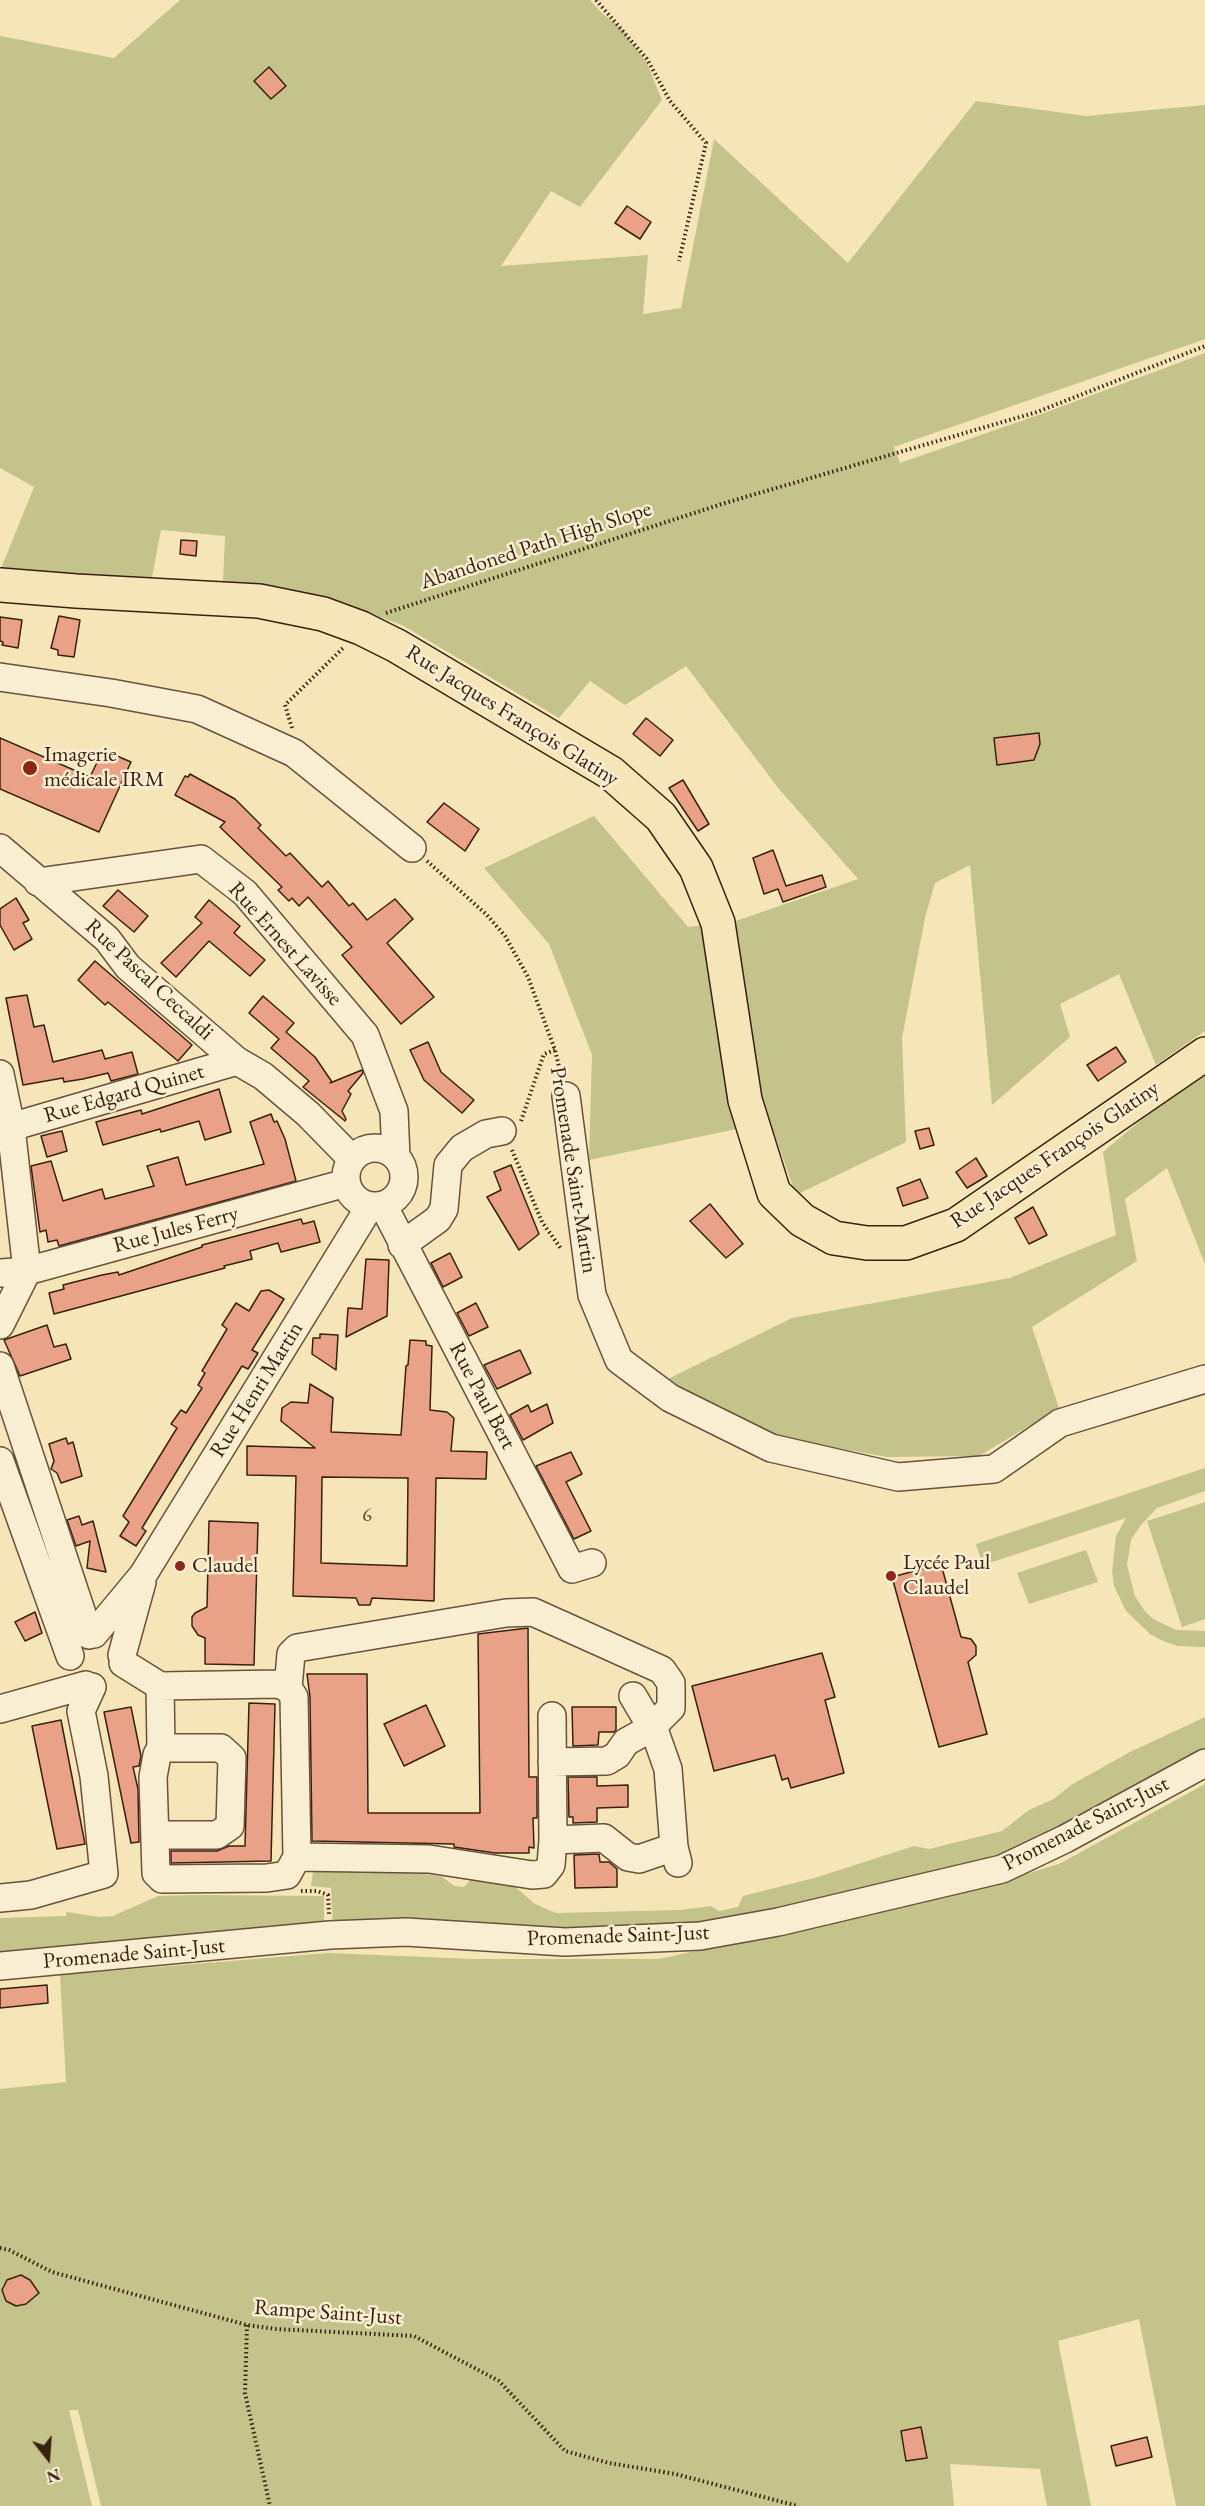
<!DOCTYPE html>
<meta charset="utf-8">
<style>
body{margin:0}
#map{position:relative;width:1205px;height:2506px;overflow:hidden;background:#f7e5ba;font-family:"EB Garamond",serif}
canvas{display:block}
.north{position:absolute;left:18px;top:2428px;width:60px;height:60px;-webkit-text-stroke:4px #faeed2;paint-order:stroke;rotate:163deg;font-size:16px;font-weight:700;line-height:24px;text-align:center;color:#392111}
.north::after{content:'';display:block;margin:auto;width:21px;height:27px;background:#392111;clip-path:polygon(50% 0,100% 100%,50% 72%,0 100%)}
</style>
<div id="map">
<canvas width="1205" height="2506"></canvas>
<div class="north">N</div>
</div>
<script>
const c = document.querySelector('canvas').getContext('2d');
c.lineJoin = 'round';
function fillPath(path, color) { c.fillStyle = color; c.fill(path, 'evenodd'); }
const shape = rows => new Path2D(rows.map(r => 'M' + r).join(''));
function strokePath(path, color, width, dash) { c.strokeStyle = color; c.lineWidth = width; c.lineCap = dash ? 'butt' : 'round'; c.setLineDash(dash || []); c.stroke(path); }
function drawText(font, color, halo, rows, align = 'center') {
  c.font = font + ' "EB Garamond",serif'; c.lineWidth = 5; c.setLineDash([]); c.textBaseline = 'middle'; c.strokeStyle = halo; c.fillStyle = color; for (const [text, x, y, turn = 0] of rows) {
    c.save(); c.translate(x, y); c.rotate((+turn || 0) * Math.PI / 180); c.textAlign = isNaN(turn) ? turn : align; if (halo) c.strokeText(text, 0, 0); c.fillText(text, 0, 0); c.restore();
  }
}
fillPath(shape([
 [180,0,590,0,602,13,622,29,647,63,662,100,580,207,551,191,501,266,648,255,643,314,681,308,714,139,848,263,976,101,1086,116,1205,105,1205,339,894,447,900,463,1044,413,1205,353,1205,1031,1156,1065,1119,974,1060,1004,1070,1037,992,1105,970,865,935,883,925,918,902,1038,906,1142,796,1195,770,1122,589,1160,592,1055,549,944,484,868,594,816,688,927,736,921,858,879,779,789,686,666,625,705,590,681,559,718,402,625,320,596,223,582,225,536,161,530,151,582,0,571,34,487,0,468,0,36,114,58],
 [1205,1074,1205,1264,1167,1168,1125,1199,1137,1261,1032,1327,1059,1408,979,1456,887,1457,771,1436,664,1381,792,1318,1010,1278,1116,1235,1103,1152,1147,1115],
 [1205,1468,1205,1491,1157,1508,1140,1526,1131,1540,1127,1565,1135,1596,1144,1610,1153,1619,1176,1630,1205,1631,1205,1647,1178,1646,1163,1641,1150,1634,1126,1611,1114,1586,1112,1571,1116,1536,1126,1518,983,1565,976,1544],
 [1205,1502,1205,1619,1182,1627,1147,1521],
 [1086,1550,1098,1582,1029,1604,1017,1573],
 [1205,1717,1205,1757,991,1865,696,1932,333,1927,331,1888,311,1886,313,1872,417,1869,417,1873,441,1876,454,1886,464,1887,471,1879,513,1885,535,1904,556,1913,680,1910,711,1906,719,1911,738,1907,743,1896,818,1877,914,1846,929,1849,1002,1831,1029,1810,1054,1799,1071,1785,1130,1752],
 [1205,1784,1205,2506,1176,2506,1139,2319,1058,2341,1091,2506,1047,2506,1040,2469,950,2464,954,2506,101,2506,78,2410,69,2410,92,2506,0,2506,0,2089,66,2082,60,1975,328,1953,474,1959,659,1959,968,1891,1059,1864],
 [192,1895,324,1896,324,1929,0,1957,0,1918,66,1916,66,1912,100,1917,113,1916,158,1896]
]), '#c3c38b');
const building = shape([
 [269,67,286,86,271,99,254,81,269,67],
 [627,206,651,222,640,239,615,223,627,206],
 [181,540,197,541,196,556,180,554,181,540],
 [59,616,80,620,74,657,58,655,58,650,51,648,59,616],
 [0,617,22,620,18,648,2,645,3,642,0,641,0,617],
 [646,718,673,740,660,756,633,734,646,718],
 [1039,733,1040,744,1034,760,997,765,994,738,1039,733],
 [0,738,90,777,103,750,131,762,99,832,0,789,0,738],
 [190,774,235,799,261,825,258,828,286,856,290,853,322,887,328,881,349,906,353,903,367,920,395,899,413,919,387,943,434,997,401,1024,342,955,352,947,308,897,299,906,292,898,289,901,278,890,282,887,220,827,225,822,175,795,185,776,188,777,190,774],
 [683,780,709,824,698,831,669,788,683,780],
 [444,803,479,829,465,851,427,822,444,803],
 [773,850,786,886,822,875,826,887,783,902,778,889,764,894,753,858,773,850],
 [118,890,148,916,134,932,103,906,118,890],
 [16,898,29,920,23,923,32,939,14,950,0,925,0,909,16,898],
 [209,900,240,926,234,933,265,960,250,976,209,941,176,977,161,963,202,923,195,917,209,900],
 [95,961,192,1045,178,1061,108,1002,105,1005,78,980,95,961],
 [27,995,34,1027,44,1025,53,1062,102,1050,105,1059,132,1052,138,1074,111,1081,108,1073,83,1079,64,1082,63,1078,23,1085,6,998,27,995],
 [263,996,294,1023,286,1032,315,1057,332,1082,330,1083,362,1070,363,1073,348,1091,351,1094,342,1111,346,1119,345,1121,303,1087,309,1081,271,1048,279,1039,249,1013,263,996],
 [428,1042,441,1072,474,1100,462,1113,424,1080,410,1050,428,1042],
 [1116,1047,1126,1062,1098,1081,1087,1065,1116,1047],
 [219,1089,231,1132,205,1140,199,1121,161,1132,160,1129,103,1145,96,1122,141,1110,142,1114,219,1089],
 [271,1114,274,1122,277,1121,285,1139,296,1181,59,1246,57,1240,48,1242,46,1230,40,1232,31,1166,51,1161,63,1201,102,1189,105,1199,154,1186,147,1166,178,1157,186,1185,264,1164,250,1122,271,1114],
 [929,1128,934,1145,920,1149,915,1131,929,1128],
 [62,1131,67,1151,47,1157,41,1136,62,1131],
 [976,1158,987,1176,967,1188,956,1172,976,1158],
 [511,1165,539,1234,519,1250,487,1197,501,1190,494,1172,511,1165],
 [920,1179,928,1198,903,1206,897,1188,920,1179],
 [710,1204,743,1244,726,1258,690,1221,710,1204],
 [1033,1207,1047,1235,1029,1244,1015,1218,1033,1207],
 [301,1219,303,1224,314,1221,320,1242,281,1252,278,1243,250,1251,252,1259,224,1266,225,1268,54,1314,49,1293,64,1289,63,1285,102,1275,118,1272,119,1275,202,1247,202,1245,301,1219],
 [450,1253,462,1277,443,1287,431,1263,450,1253],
 [366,1259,389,1260,387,1316,346,1337,348,1308,362,1309,366,1259],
 [269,1290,284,1299,252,1350,258,1353,248,1369,242,1366,194,1443,142,1528,146,1531,136,1546,120,1536,129,1522,123,1516,177,1428,171,1424,181,1410,186,1413,202,1388,198,1385,205,1373,202,1371,227,1329,222,1325,236,1303,249,1311,261,1291,269,1290],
 [476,1303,488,1327,469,1336,457,1313,476,1303],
 [47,1325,54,1347,66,1344,71,1359,20,1376,4,1340,47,1325],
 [320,1334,338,1335,336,1370,312,1354,313,1338,320,1338,320,1334],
 [410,1340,426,1341,426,1345,432,1346,430,1410,447,1412,454,1418,451,1451,487,1452,486,1479,436,1478,434,1601,372,1598,370,1605,359,1605,356,1598,293,1596,296,1476,247,1475,247,1446,315,1448,281,1421,282,1408,291,1402,308,1403,310,1384,333,1398,331,1432,401,1435,406,1366,408,1365,410,1340],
 [322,1477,408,1478,407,1566,321,1563,322,1477],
 [520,1350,531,1373,497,1389,484,1365,520,1350],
 [547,1404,553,1423,523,1440,510,1415,528,1405,531,1412,547,1404],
 [66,1438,68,1444,73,1442,82,1476,61,1483,57,1473,51,1469,54,1461,49,1444,66,1438],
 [571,1452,582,1474,566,1482,591,1531,574,1539,536,1466,571,1452],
 [79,1516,82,1525,93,1521,106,1572,87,1568,90,1541,76,1546,67,1520,79,1516],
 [209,1521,258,1523,254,1665,205,1664,205,1638,198,1635,192,1626,192,1617,195,1613,207,1607,209,1521],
 [941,1564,961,1637,971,1639,976,1646,976,1655,968,1662,987,1734,939,1747,892,1577,941,1564],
 [35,1612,42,1633,25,1641,15,1622,35,1612],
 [528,1628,529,1777,537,1777,537,1818,533,1818,534,1848,529,1847,529,1853,495,1853,454,1847,454,1844,312,1841,310,1697,307,1674,367,1674,368,1813,480,1813,478,1634,528,1628],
 [822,1653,835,1697,825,1700,844,1773,791,1788,788,1778,782,1780,775,1755,714,1771,692,1686,822,1653],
 [249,1703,275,1704,271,1861,171,1863,171,1851,217,1851,229,1846,245,1846,249,1703],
 [426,1705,445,1746,404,1766,384,1724,426,1705],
 [131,1707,141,1756,139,1766,133,1767,138,1789,139,1842,131,1843,104,1712,131,1707],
 [572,1707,616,1707,616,1730,614,1732,599,1732,598,1745,573,1746,572,1707],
 [61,1720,85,1844,57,1849,32,1726,61,1720],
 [568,1777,597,1777,597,1786,628,1785,628,1807,597,1808,597,1822,573,1823,573,1817,569,1817,568,1777],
 [599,1854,600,1862,609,1862,617,1869,617,1887,575,1888,574,1855,599,1854],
 [47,1985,48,2003,0,2008,0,1989,47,1985],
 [21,2275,30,2280,39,2293,26,2304,16,2306,6,2301,2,2290,7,2280,21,2275],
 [921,2427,927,2458,906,2461,901,2431,921,2427],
 [1147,2437,1152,2457,1116,2466,1111,2446,1147,2437]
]);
fillPath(building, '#e9a287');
strokePath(building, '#392111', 1.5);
const minor = shape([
 [0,677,111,693,197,709,294,753,412,848],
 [0,848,107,939,128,967,237,1061,263,1076,308,1114,352,1159],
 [38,882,201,859,245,893,365,1035,394,1111,396,1157],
 [0,1074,11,1127,27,1271,0,1325],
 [566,1096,592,1295,619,1360,670,1398,771,1448,898,1477,994,1469,1060,1423,1205,1379],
 [11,1127,237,1061],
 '346 1177a29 29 0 1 1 58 0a29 29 0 1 1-58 0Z',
 [383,1205,572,1569,592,1563],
 [402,1245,438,1219,444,1209,448,1165,462,1148,486,1134,502,1131],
 [0,1273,27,1271,346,1183],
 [0,1366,89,1635],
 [0,1461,70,1656],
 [94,1634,143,1575,370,1206],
 [122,1655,142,1582],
 [123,1663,160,1686,278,1684,288,1688,294,1697,297,1857,429,1859,532,1875,544,1874,551,1865,553,1840,552,1716],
 [160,1686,161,1748,157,1755,153,1777,156,1873,162,1879,267,1878,287,1875,297,1857],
 [288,1688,291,1654,297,1648,506,1613,533,1612,662,1670,671,1683,671,1708,651,1728,626,1742,617,1755,607,1761,552,1762],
 [633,1696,656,1735,668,1769,674,1847,678,1863],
 [0,1709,86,1685],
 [156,1835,217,1835,230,1826,232,1758,221,1748,161,1748],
 [553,1840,604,1838,628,1857,639,1859,674,1847],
 [0,1898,31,1895,104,1874,94,1776,81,1711,92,1687],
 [0,1966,330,1935,406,1932,565,1942,700,1936,778,1922,1002,1869,1065,1839,1205,1763]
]);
const major = shape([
 [0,585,76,591,259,601,323,614,361,628,397,646,611,773,661,817,696,868,718,923,745,1100,774,1193,802,1220,834,1238,867,1243,906,1243,956,1225,1205,1054]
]);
strokePath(minor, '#68523b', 30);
strokePath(major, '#392111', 36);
strokePath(shape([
 [596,0,647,59,670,101,706,143,679,261],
 [386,613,725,503,1037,412,1205,346],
 [292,728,285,705,344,647],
 [427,861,487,915,505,936,528,977,555,1050,561,1075],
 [521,1121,544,1054,555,1050],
 [512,1150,542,1222,562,1250],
 [301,1891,317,1891,328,1895,329,1914],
 [0,2248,9,2250,52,2272,247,2325,276,2329,414,2336,499,2381,565,2451,609,2463,675,2474,798,2506],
 [247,2325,245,2393,270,2506]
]), '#392111', 4, [1.5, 3]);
strokePath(minor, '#faeed2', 27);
strokePath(major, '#f7e5ba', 33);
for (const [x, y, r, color] of [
 [30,768,8,"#8f2418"],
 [180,1566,6,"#8f2418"],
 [891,1576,6,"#8f2418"]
]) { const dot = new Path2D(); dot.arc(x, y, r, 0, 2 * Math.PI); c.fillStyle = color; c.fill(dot); strokePath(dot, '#faeed2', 2); }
drawText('20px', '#65412e', null, [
 ["6",367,1516]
]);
drawText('22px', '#392111', '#faeed2', [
 ["Abandoned Path High Slope",536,546,-18],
 ["Rue Jacques François Glatiny",512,716,32],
 ["Rue Ernest Lavisse",285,944,48],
 ["Rue Pascal Ceccaldi",149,980,43],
 ["Rue Edgard Quinet",124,1094,-16],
 ["Rue Jacques François Glatiny",1055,1155,-34],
 ["Promenade Saint-Martin",573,1170,81],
 ["Rue Jules Ferry",176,1230,-15],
 ["Rue Henri Martin",257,1390,-58],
 ["Rue Paul Bert",482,1396,62],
 ["Promenade Saint-Just",1086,1824,-27],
 ["Promenade Saint-Just",618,1936,-2],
 ["Promenade Saint-Just",134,1954,-5],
 ["Rampe Saint-Just",328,2313,4]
]);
drawText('22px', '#392111', '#faeed2', [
 ["Imagerie",44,755],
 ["médicale IRM",44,780],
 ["Lycée Paul",903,1563],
 ["Claudel",903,1588],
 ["Claudel",192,1566]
], 'left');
</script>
